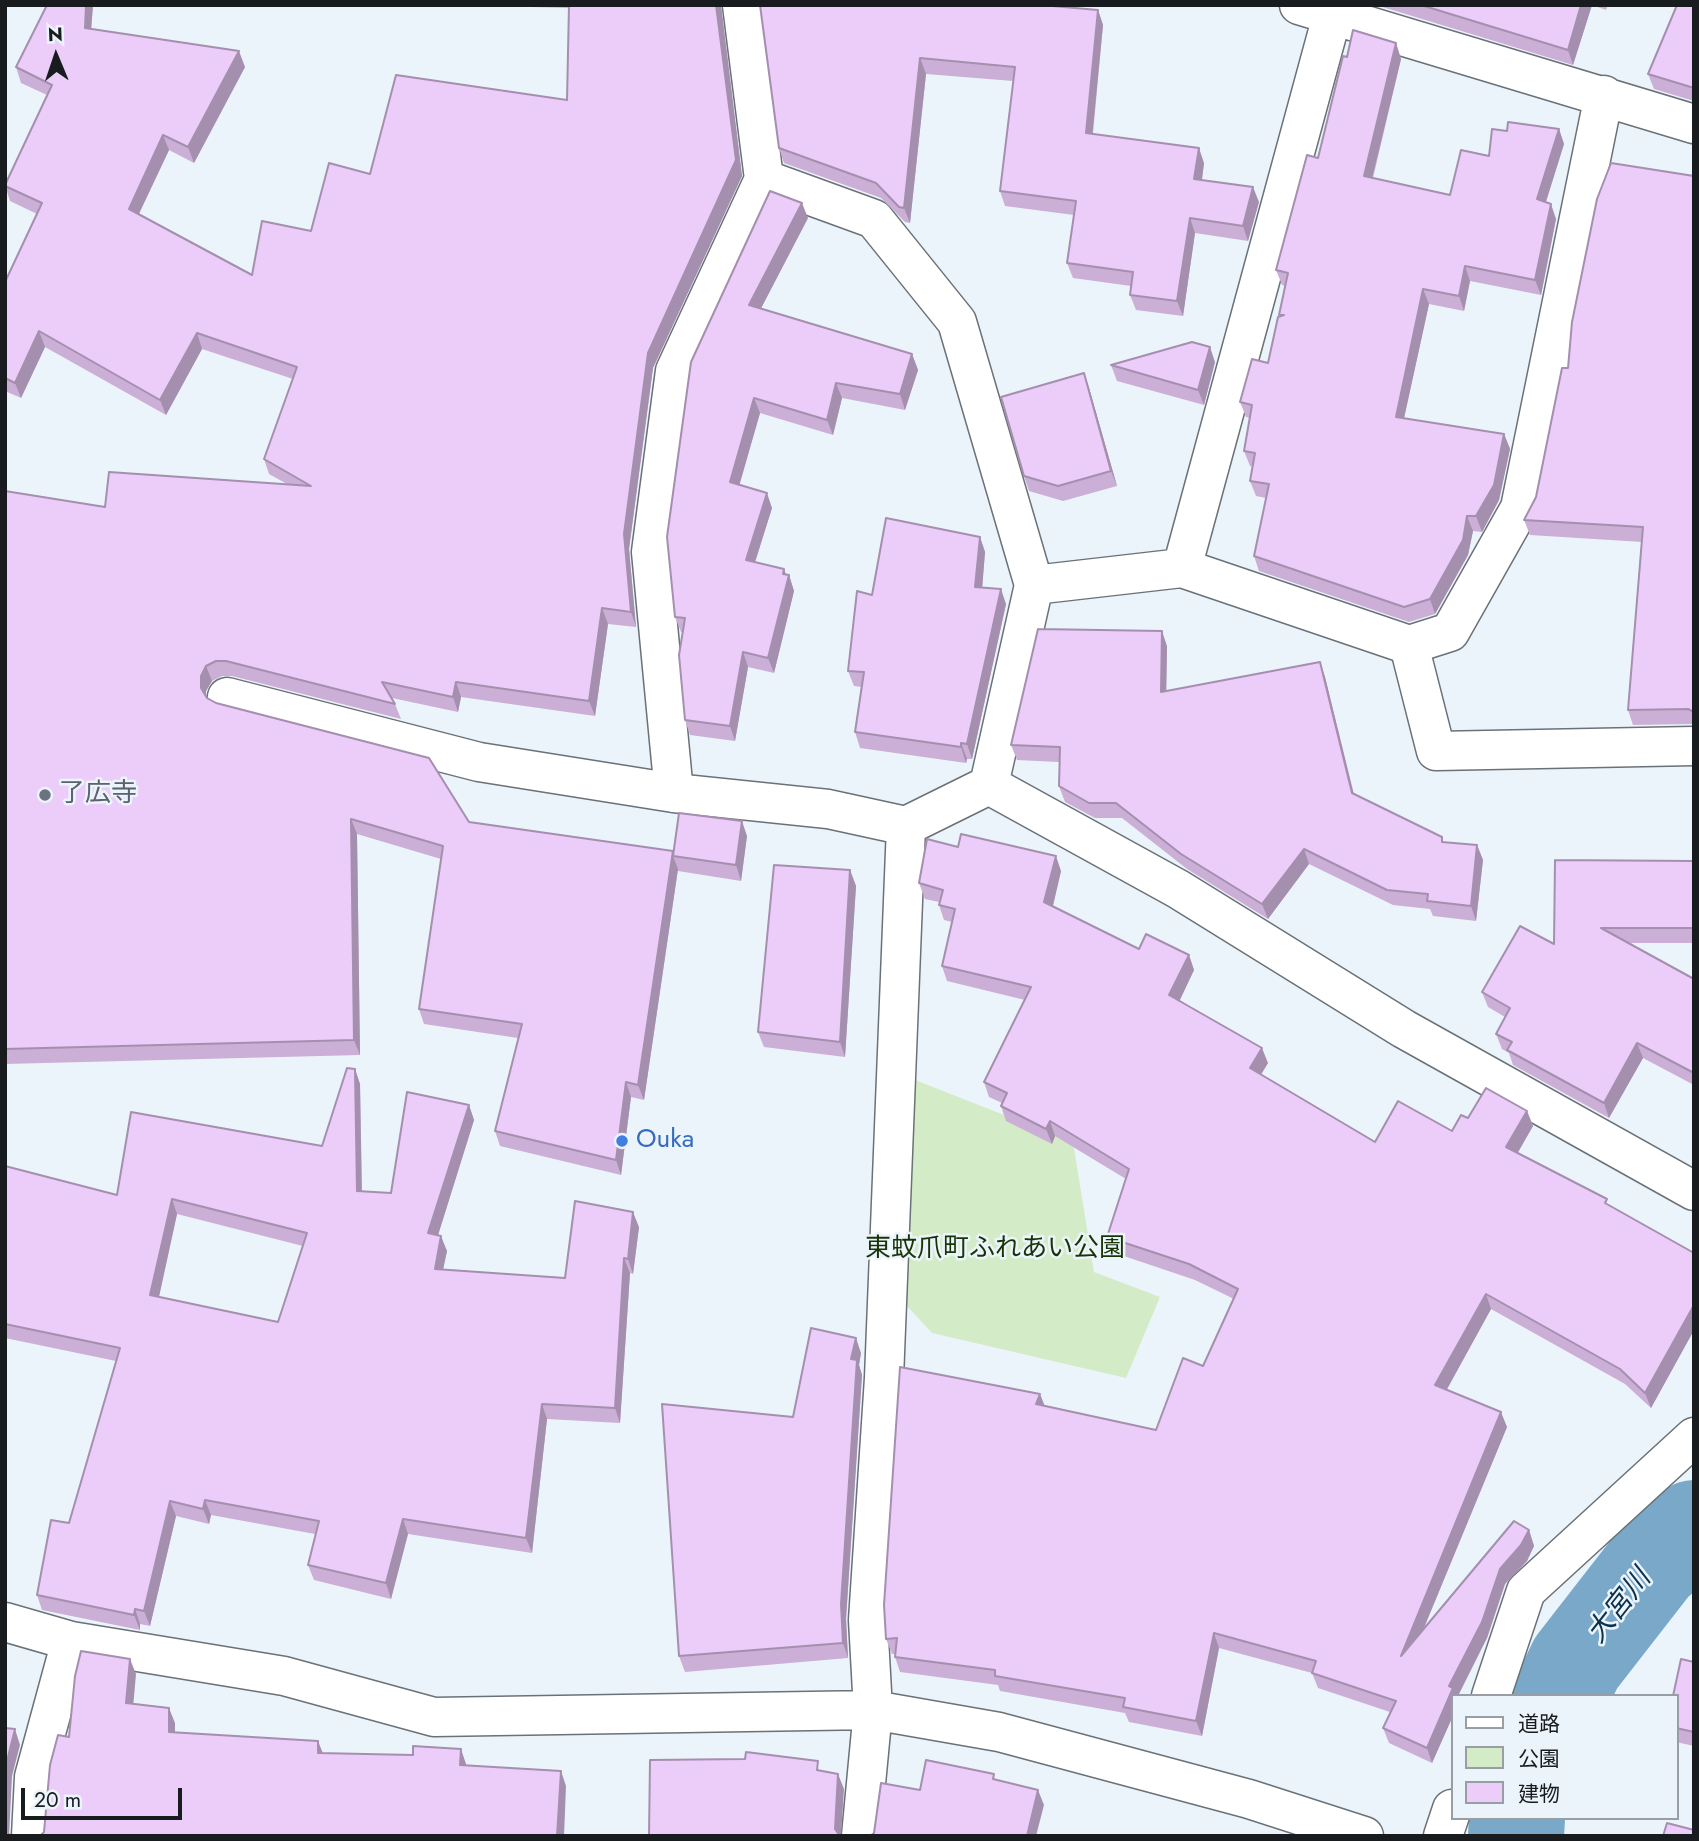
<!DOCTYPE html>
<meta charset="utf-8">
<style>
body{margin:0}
#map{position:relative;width:1699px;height:1841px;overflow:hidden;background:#ecf4fb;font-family:Jost,"Noto Sans JP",sans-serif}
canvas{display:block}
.frame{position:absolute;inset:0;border:7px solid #191c1f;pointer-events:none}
.legend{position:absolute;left:1451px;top:1694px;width:228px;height:126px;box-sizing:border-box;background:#ecf4fb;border:2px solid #989ea3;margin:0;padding:9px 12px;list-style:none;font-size:21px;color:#191c1f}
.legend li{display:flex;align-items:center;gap:14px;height:35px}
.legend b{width:35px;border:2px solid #989ea3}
.north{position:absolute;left:21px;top:21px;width:70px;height:70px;-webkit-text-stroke:5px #ecf4fb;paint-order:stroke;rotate:358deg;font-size:19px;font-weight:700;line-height:28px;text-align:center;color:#191c1f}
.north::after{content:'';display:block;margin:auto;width:24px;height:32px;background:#191c1f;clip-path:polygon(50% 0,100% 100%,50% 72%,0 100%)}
.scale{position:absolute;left:21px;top:1788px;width:161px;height:32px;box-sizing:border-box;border:4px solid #191c1f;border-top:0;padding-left:9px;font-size:21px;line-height:24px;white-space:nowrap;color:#191c1f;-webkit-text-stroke:5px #ecf4fb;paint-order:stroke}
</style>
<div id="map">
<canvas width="1699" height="1841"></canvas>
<div class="frame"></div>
<ul class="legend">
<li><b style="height:9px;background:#fff"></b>道路</li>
<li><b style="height:19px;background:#d3ecc7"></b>公園</li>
<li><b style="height:19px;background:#ecccf9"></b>建物</li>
</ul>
<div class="north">N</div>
<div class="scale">20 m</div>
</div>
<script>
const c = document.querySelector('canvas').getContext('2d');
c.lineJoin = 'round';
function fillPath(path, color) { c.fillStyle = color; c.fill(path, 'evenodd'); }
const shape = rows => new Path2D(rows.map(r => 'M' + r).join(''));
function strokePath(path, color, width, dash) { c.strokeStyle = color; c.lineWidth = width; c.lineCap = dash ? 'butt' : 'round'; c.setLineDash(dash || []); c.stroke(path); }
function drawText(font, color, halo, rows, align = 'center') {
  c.font = font + ' Jost,"Noto Sans JP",sans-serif'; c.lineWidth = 5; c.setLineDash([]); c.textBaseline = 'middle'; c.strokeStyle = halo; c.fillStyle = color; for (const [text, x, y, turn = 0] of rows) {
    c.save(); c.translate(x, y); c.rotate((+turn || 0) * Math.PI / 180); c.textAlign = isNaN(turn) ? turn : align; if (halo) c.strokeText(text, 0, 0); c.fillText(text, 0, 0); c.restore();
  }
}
fillPath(shape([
 [910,1078,1073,1142,1094,1272,1160,1297,1126,1378,932,1333,906,1305,898,1279]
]), '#d3ecc7');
strokePath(shape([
 [1560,1696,1576,1663,1653,1564,1694,1528],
 [1516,1836,1517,1818]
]), '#79a8c9', 96);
const minor = shape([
 [742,5,764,179,874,219,957,322,1034,585,989,785],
 [1299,5,1694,124],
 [1182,568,1335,5],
 [1034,585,1182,568,1409,645,1436,751,1694,746],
 [1409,645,1450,632,1520,508,1604,95],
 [227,697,479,762,674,793,828,809,906,826,989,785],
 [989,785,1178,889,1404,1029,1694,1191],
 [674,793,651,552,675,371,764,179],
 [5,1622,71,1641,284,1676,434,1717,873,1710,999,1732,1249,1799,1364,1836],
 [1491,1696,1526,1591,1694,1437],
 [31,1836,34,1777,71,1641],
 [861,1836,873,1710,868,1620,884,1378,906,826],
 [1443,1836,1452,1809]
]);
strokePath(minor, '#6a7177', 41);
strokePath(minor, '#fff', 38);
fillPath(shape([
 [93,5,91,29,245,67,194,163,169,150,139,214,252,275,311,231,370,174,567,100,569,8,452,5,721,5,742,176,653,368,629,549,636,627,608,624,595,716,461,697,458,712,392,698,395,704,401,719,232,676,222,676,212,681,206,691,206,697,216,703,469,822,673,851,747,836,741,881,678,871,678,869,644,1100,631,1097,621,1175,500,1146,495,1131,518,1038,424,1024,419,1009,441,859,357,834,360,1055,5,1064,5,491,105,507,287,484,269,474,264,459,293,379,202,349,166,415,45,347,21,398,5,391,5,282,37,214,10,201,5,185,47,95,21,83,16,67],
 [760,5,1098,10,1103,25,1093,134,1204,163,1202,180,1259,202,1248,241,1195,233,1183,316,1136,310,1130,295,1131,286,1073,278,1067,263,1074,215,1005,206,1000,191,1013,81,926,74,910,223,905,222,881,198,784,163,779,148],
 [1376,5,1608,5,1606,10,1592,5,1573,65],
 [1694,5,1694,101,1654,89,1648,74],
 [1396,43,1401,59,1373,178,1450,195,1489,156,1507,131,1559,129,1564,144,1546,202,1556,219,1541,295,1470,281,1464,311,1429,304,1404,418,1504,434,1510,449,1499,500,1482,532,1473,531,1468,555,1435,614,1409,622,1259,571,1254,556,1266,498,1256,496,1250,481,1253,467,1250,466,1244,451,1250,418,1246,417,1240,402,1268,363,1279,317,1279,315,1285,286,1282,285,1276,270,1318,158,1347,57],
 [1694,176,1694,724,1633,725,1628,710,1642,542,1530,535,1524,520,1536,497,1568,368],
 [808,218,761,308,912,354,918,370,905,410,842,398,833,435,760,413,739,485,772,508,755,562,789,575,794,591,774,673,748,667,735,741,690,735,685,720,682,632,681,632,675,617,691,362],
 [1215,362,1204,405,1117,381,1111,365],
 [1089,388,1117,486,1063,501,1029,491,1024,476],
 [980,537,985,552,982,588,1006,604,972,759,967,759,966,763,860,748,855,732,861,687,854,686,848,671,872,595],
 [1167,646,1166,691,1320,662,1325,677,1354,794,1444,842,1477,845,1483,860,1476,921,1433,916,1430,909,1393,905,1309,864,1268,919,1187,869,1122,818,1095,818,1065,802,1059,786,1059,762,1017,760,1011,745],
 [958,847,1061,871,1053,906,1139,949,1189,955,1194,970,1180,1000,1268,1063,1261,1074,1375,1142,1452,1131,1468,1118,1527,1111,1533,1126,1517,1153,1694,1253,1694,1330,1651,1408,1625,1384,1491,1309,1447,1389,1507,1427,1424,1628,1529,1530,1534,1546,1527,1561,1505,1584,1487,1638,1452,1696,1452,1718,1432,1763,1389,1743,1383,1728,1390,1712,1318,1688,1312,1673,1219,1648,1202,1736,1129,1722,1125,1713,1000,1691,998,1685,900,1672,895,1657,895,1654,892,1654,886,1639,1044,1406,1156,1430,1203,1366,1234,1299,1195,1280,1112,1252,1107,1237,1126,1179,1055,1136,1052,1144,1006,1121,1001,1106,1002,1103,989,1097,984,1082,1025,1000,947,981,942,966,952,922,944,920,939,905,939,902,925,899,919,883],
 [1694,861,1694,943,1629,943,1694,979,1694,1085,1643,1058,1609,1118,1513,1065,1509,1053,1502,1049,1496,1034,1505,1017,1488,1007,1482,992,1554,944],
 [850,870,856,886,845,1057,764,1047,758,1032],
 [355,1069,360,1084,362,1191,391,1193,469,1105,474,1120,438,1235,447,1251,443,1269,565,1278,639,1227,633,1274,630,1273,620,1423,547,1419,532,1553,408,1534,391,1599,314,1580,308,1565,315,1534,211,1515,209,1524,176,1516,150,1626,140,1624,140,1630,42,1610,37,1595,69,1523,116,1361,5,1338,5,1166,117,1195,322,1146],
 [177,1214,303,1246,278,1322,159,1297],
 [861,1353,859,1365,862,1375,846,1619,848,1658,685,1672,679,1656,793,1417],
 [1694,1662,1694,1746,1676,1742,1676,1696]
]), '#cbafd6');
fillPath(shape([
 [86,5,93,5,90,44,85,28],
 [716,5,721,5,742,176,653,368,629,549,636,627,631,612,624,534,648,353],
 [1581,5,1592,5,1573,65,1568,50],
 [1098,10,1103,25,1091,148,1086,133],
 [1396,43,1401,59,1369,191,1364,176],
 [239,51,245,67,194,163,188,147],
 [920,58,926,74,910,223,904,208],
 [1559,129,1564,144,1542,214,1537,199],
 [163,135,169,150,134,224,129,209],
 [1199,148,1204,163,1200,194,1194,179],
 [1253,187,1259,202,1248,241,1243,226],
 [802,203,808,218,755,320,749,305],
 [1551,204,1556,219,1541,295,1535,280],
 [1190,218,1195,233,1183,316,1177,301],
 [1465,266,1470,281,1464,311,1459,296],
 [1423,289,1429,304,1401,432,1396,417],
 [39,331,45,347,21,398,15,383],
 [197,333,202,349,166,415,160,400],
 [1210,347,1215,362,1204,405,1198,390],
 [912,354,918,370,905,410,900,394],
 [1084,373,1089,388,1117,486,1111,471],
 [836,383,842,398,833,435,827,420],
 [754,398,760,413,736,497,730,482],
 [1504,434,1510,449,1499,500,1482,532,1476,516],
 [767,493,772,508,751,575,746,560],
 [1467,516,1473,531,1468,555,1435,614,1430,599],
 [980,537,985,552,981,603,975,587],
 [784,569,788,580,789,575,794,591,774,673,768,658],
 [1001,589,1006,604,972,759,967,744],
 [602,608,608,624,595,716,589,701],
 [1162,631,1167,646,1166,707,1161,692],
 [743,652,748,667,735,741,730,726],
 [1320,662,1325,677,1357,808,1352,793],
 [206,666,212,681,206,691,206,703,201,688,201,676],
 [456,682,461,697,458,712,453,697],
 [961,743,967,759,966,763,961,747],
 [351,819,357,834,360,1055,354,1040],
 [742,821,747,836,741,881,736,865],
 [1477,845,1483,860,1476,921,1471,906],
 [1304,849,1309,864,1268,919,1262,904],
 [673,851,673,856,678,869,644,1100,638,1085],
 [1056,856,1061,871,1050,918,1044,902],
 [850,870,856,886,845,1057,840,1042],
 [1189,955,1194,970,1175,1010,1169,995],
 [1637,1043,1643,1058,1609,1118,1604,1103],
 [1262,1048,1268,1063,1256,1083,1250,1068],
 [355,1069,360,1084,362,1206,357,1191],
 [626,1082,631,1097,621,1175,616,1160],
 [469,1105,474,1120,434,1248,428,1233],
 [1527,1111,1533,1126,1512,1163,1506,1147],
 [1050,1121,1055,1136,1052,1144,1046,1129],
 [172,1199,177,1214,156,1310,150,1295],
 [633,1212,639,1227,633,1274,628,1259],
 [441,1236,447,1251,440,1284,435,1269],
 [624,1258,630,1273,620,1423,615,1408],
 [1486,1294,1491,1309,1441,1400,1435,1385],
 [1694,1305,1694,1330,1651,1408,1645,1393],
 [856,1338,861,1353,859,1365,862,1375,846,1619,848,1658,843,1643,841,1604,851,1359],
 [1040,1394,1046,1409,1036,1404],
 [542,1404,547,1419,532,1553,526,1538],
 [1501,1412,1507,1427,1406,1671,1401,1656],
 [205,1500,211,1515,209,1524,203,1509],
 [170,1501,176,1516,150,1626,144,1611],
 [403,1519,408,1534,391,1599,386,1583],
 [1529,1530,1534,1546,1527,1561,1505,1584,1487,1638,1458,1696,1452,1696,1452,1718,1432,1763,1427,1748,1449,1686,1500,1569],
 [135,1609,140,1624,140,1630,134,1615],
 [1214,1633,1219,1648,1202,1736,1196,1721],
 [130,1659,136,1674,132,1719,126,1703],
 [169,1708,175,1723,175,1747,169,1732],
 [15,1729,20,1745,12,1776,9,1836,8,1836,5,1828,7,1761],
 [318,1741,324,1756,318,1753],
 [461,1749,466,1764,465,1780,460,1765],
 [561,1771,566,1786,564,1836,557,1836],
 [838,1774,844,1789,841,1836,838,1836,835,1829],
 [1038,1790,1044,1805,1036,1836,1027,1836]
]), '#a58fae');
const building = shape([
 [47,5,86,5,85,28,239,51,188,147,163,135,129,209,252,275,262,221,311,231,329,163,370,174,396,75,567,100,569,5,716,5,736,160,648,353,624,534,631,612,602,608,589,701,456,682,453,697,382,682,395,704,226,661,216,661,206,666,201,676,201,688,207,698,216,703,429,758,469,822,673,851,638,1085,626,1082,616,1160,495,1131,522,1024,419,1009,443,846,351,819,354,1040,5,1049,5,491,105,507,109,472,311,486,264,459,297,367,197,333,160,400,39,331,15,383,5,378,5,282,42,203,5,186,5,185,52,85,16,67,47,5],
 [760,5,1041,5,1098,10,1086,133,1199,148,1194,179,1253,187,1243,226,1190,218,1177,301,1130,295,1133,272,1067,263,1076,201,1000,191,1015,67,920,58,904,208,899,207,876,183,779,148,760,5],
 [1421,5,1581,5,1568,50,1421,5],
 [1677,5,1694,5,1694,88,1648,74,1677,5],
 [1353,30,1396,43,1364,176,1450,195,1461,150,1489,156,1492,129,1507,131,1508,122,1559,129,1537,199,1551,204,1535,280,1465,266,1459,296,1423,289,1396,417,1504,434,1494,485,1476,516,1467,516,1463,540,1430,599,1404,607,1254,556,1269,484,1250,481,1255,453,1244,451,1252,405,1240,402,1252,359,1268,363,1278,317,1284,315,1279,315,1288,273,1276,270,1307,155,1318,158,1343,56,1347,57,1353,30],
 [1611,163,1694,176,1694,712,1688,709,1628,710,1643,527,1524,520,1536,497,1562,368,1568,368,1572,322,1597,199,1611,163],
 [770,191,802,203,749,305,912,354,900,394,836,383,827,420,754,398,730,482,767,493,746,560,784,569,783,574,789,575,768,658,743,652,730,726,685,720,679,655,685,618,675,617,667,537,691,362,770,191],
 [1192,342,1210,347,1198,390,1111,365,1192,342],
 [1084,373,1111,471,1058,486,1024,476,1001,397,1084,373],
 [886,518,980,537,975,587,1001,589,967,744,961,743,961,747,855,732,864,672,848,671,857,591,872,595,886,518],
 [1038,629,1162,631,1161,692,1320,662,1352,793,1442,837,1442,842,1477,845,1471,906,1427,901,1428,894,1387,890,1304,849,1262,904,1181,854,1116,803,1089,803,1059,786,1060,747,1011,745,1038,629],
 [679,813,742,821,736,865,673,856,679,813],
 [961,834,1056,856,1044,902,1139,949,1146,934,1189,955,1169,995,1262,1048,1250,1068,1375,1142,1398,1101,1452,1131,1461,1115,1468,1118,1486,1088,1527,1111,1506,1147,1607,1199,1605,1203,1694,1253,1694,1305,1645,1393,1620,1369,1486,1294,1435,1385,1501,1412,1401,1656,1514,1521,1529,1530,1521,1545,1500,1569,1482,1622,1449,1686,1453,1688,1427,1748,1383,1728,1396,1701,1312,1673,1316,1661,1214,1633,1196,1721,1123,1707,1125,1698,995,1676,995,1670,895,1657,897,1638,886,1639,884,1605,900,1367,1040,1394,1036,1404,1156,1430,1183,1358,1203,1366,1238,1289,1189,1264,1107,1237,1129,1169,1050,1121,1046,1129,1001,1106,1007,1093,984,1082,1031,987,942,966,955,909,939,905,943,890,919,883,927,839,958,847,961,834],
 [1555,860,1694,861,1694,928,1601,928,1694,979,1694,1073,1637,1043,1604,1103,1507,1050,1512,1042,1496,1034,1510,1008,1482,992,1520,926,1554,944,1555,860],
 [774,865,850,870,840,1042,758,1032,774,865],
 [347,1068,355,1069,357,1191,391,1193,407,1092,469,1105,428,1233,441,1236,435,1269,565,1278,575,1201,633,1212,628,1259,624,1258,615,1408,542,1404,526,1538,403,1519,386,1583,308,1565,319,1521,205,1500,203,1509,170,1501,144,1611,135,1609,134,1615,37,1595,51,1520,69,1523,120,1348,5,1324,5,1166,117,1195,131,1112,322,1146,347,1068],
 [172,1199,307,1233,278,1322,150,1295,172,1199],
 [811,1328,856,1338,851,1359,857,1360,841,1604,843,1643,679,1656,662,1404,793,1417,811,1328],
 [81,1651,130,1659,126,1703,169,1708,169,1732,318,1741,318,1753,413,1755,413,1746,461,1749,460,1765,561,1771,557,1836,40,1836,44,1832,50,1765,58,1735,69,1737,75,1676,81,1651],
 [1681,1659,1694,1662,1694,1732,1676,1728,1676,1696,1673,1696,1681,1659],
 [5,1728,15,1729,7,1761,5,1788,5,1728],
 [746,1752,818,1761,817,1770,838,1774,835,1829,840,1836,649,1836,650,1760,745,1759,746,1752],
 [926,1760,994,1774,993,1779,1038,1790,1027,1836,870,1836,874,1833,881,1783,920,1790,926,1760],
 [1667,1823,1694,1830,1694,1836,1663,1836,1667,1823],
 [5,1828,6,1830,10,1836,5,1836,5,1828]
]);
fillPath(building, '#ecccf9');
strokePath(building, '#a58fae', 2);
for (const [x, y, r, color] of [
 [45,795,7,"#6b7280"],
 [622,1141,7,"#3f7fe0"]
]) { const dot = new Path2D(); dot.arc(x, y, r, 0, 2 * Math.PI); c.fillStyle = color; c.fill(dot); strokePath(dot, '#ecf4fb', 2.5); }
drawText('26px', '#5b616d', '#ecf4fb', [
 ["了広寺",59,795]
], 'left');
drawText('26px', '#366cbe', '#ecf4fb', [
 ["Ouka",636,1141]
], 'left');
drawText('26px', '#173404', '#ecf4fb', [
 ["東蚊爪町ふれあい公園",995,1250]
]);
drawText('italic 28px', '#0b324a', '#ecf4fb', [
 ["大宮川",1620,1607,-52]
]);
</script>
